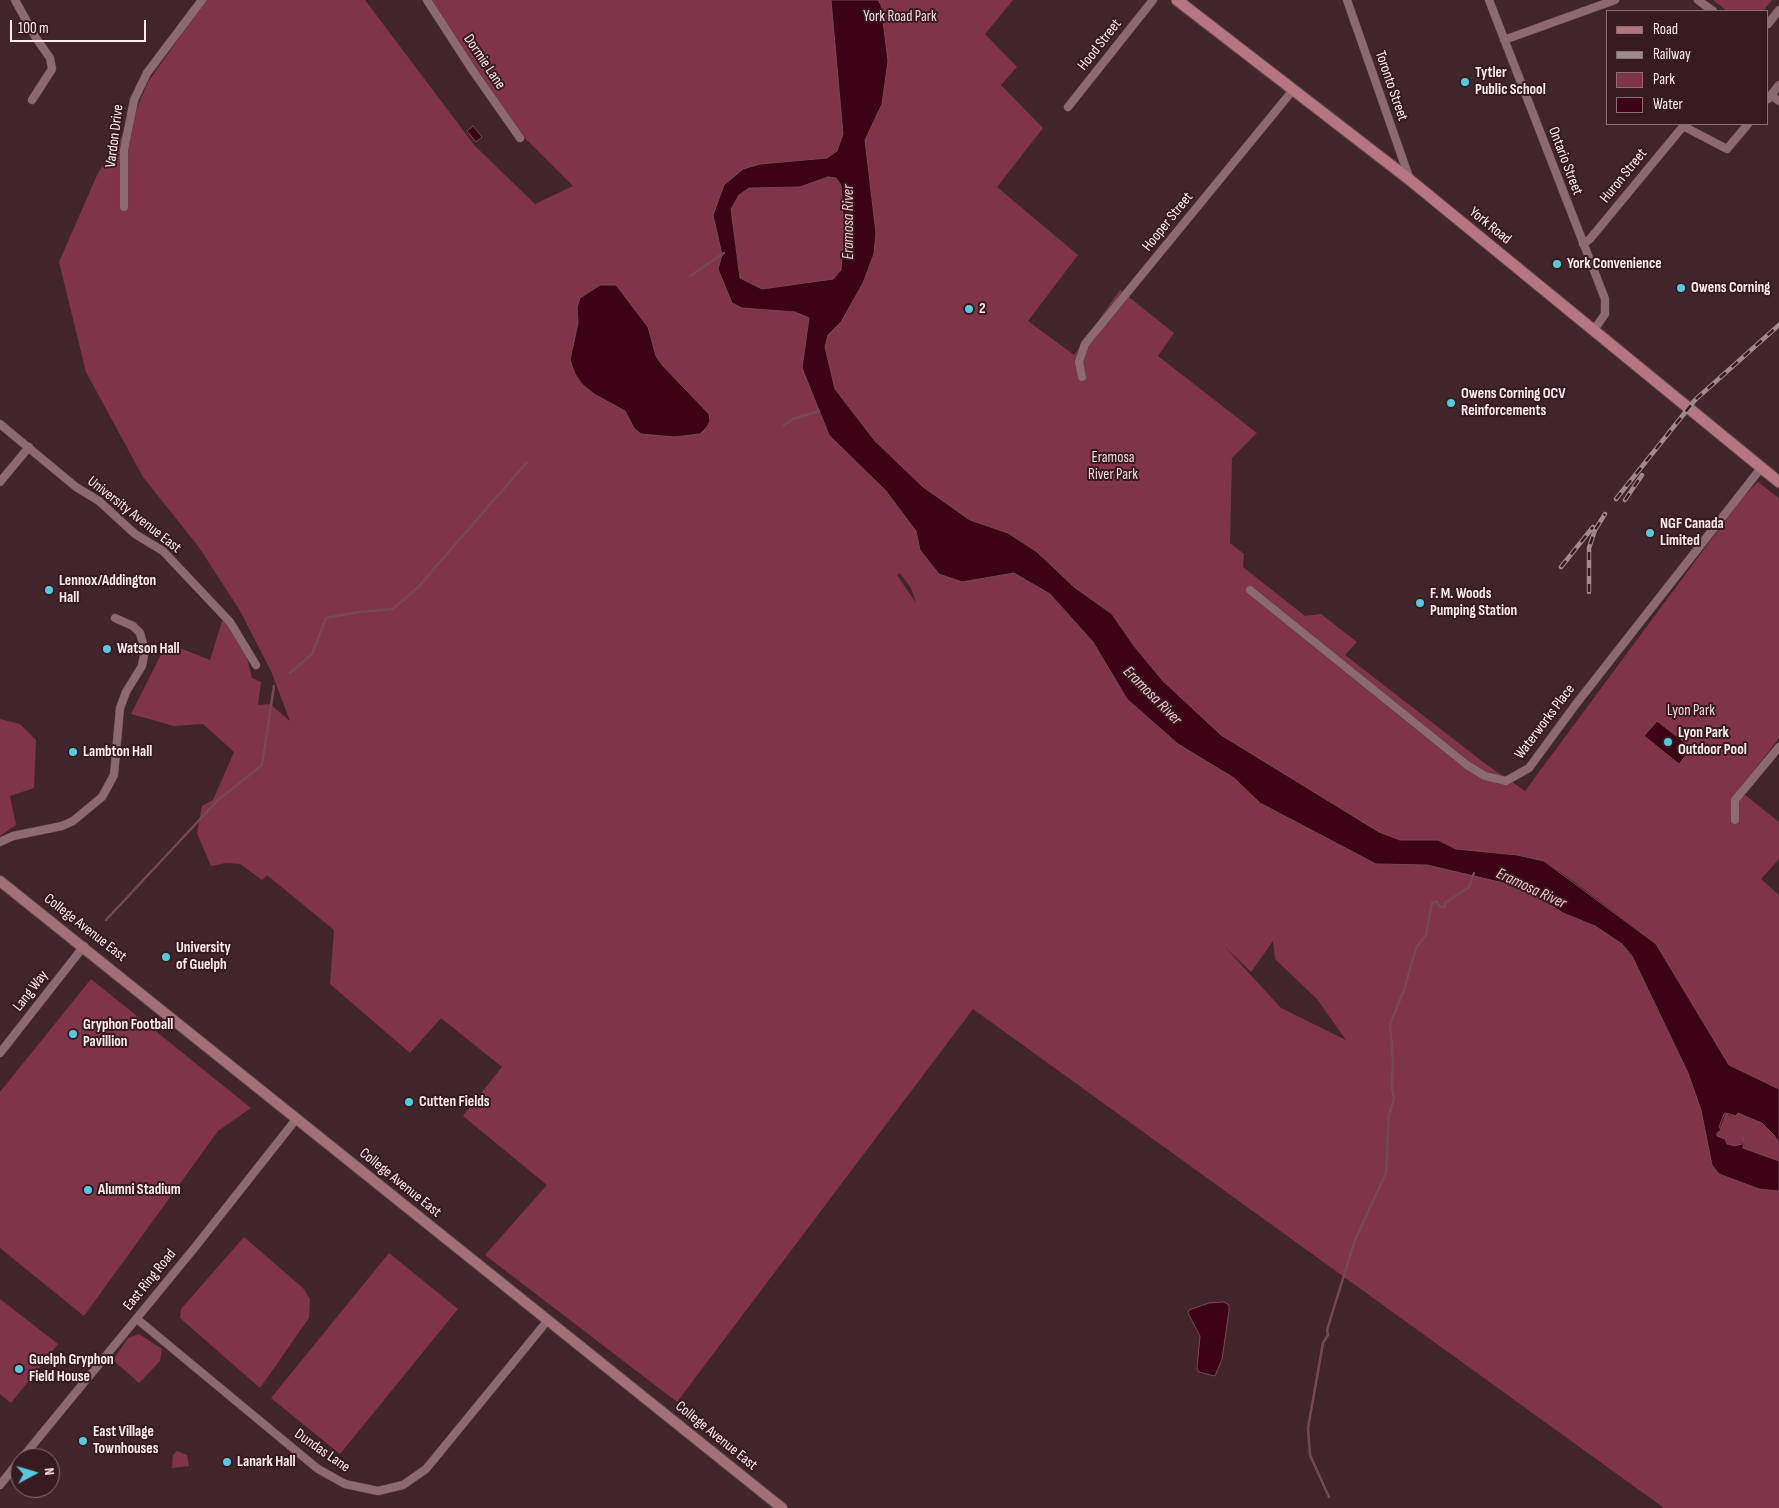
<!DOCTYPE html>
<style>
body{margin:0}
#map{position:relative;width:1779px;height:1508px;overflow:hidden;background:#42252b;font-family:"Sofia Sans Condensed",sans-serif}
canvas{display:block}
.legend{position:absolute;left:1606px;top:10px;width:162px;height:115px;box-sizing:border-box;background:#371b21;border:1px solid #876f74;margin:0;padding:6px 9px;list-style:none;font-size:15px;color:#feedf0}
.legend li{display:flex;align-items:center;gap:10px;height:25px}
.legend b{width:25px;border:1px solid #876f74}
.north{position:absolute;left:10px;top:1448px;width:50px;height:50px;box-sizing:border-box;background:#371b21;border:1px solid #876f74;border-radius:50%;rotate:84deg;font-size:14px;font-weight:700;line-height:20px;text-align:center;color:#feedf0}
.north::after{content:'';display:block;margin:auto;width:18px;height:22px;background:#54cadc;clip-path:polygon(50% 0,100% 100%,50% 72%,0 100%)}
.scale{position:absolute;left:10px;top:20px;width:136px;height:22px;box-sizing:border-box;border:2px solid #feedf0;border-top:0;padding-left:6px;font-size:15px;line-height:18px;white-space:nowrap;color:#feedf0;-webkit-text-stroke:4px #371b21;paint-order:stroke}
</style>
<div id="map">
<canvas width="1779" height="1508"></canvas>
<ul class="legend">
<li><b style="height:6px;background:#b67583"></b>Road</li>
<li><b style="height:6px;background:#a18a8e"></b>Railway</li>
<li><b style="height:14px;background:#7f3547"></b>Park</li>
<li><b style="height:14px;background:#3c0216"></b>Water</li>
</ul>
<div class="north">N</div>
<div class="scale">100 m</div>
</div>
<script>
const c = document.querySelector('canvas').getContext('2d');
c.lineJoin = 'round';
function fillPath(path, color) { c.fillStyle = color; c.fill(path, 'evenodd'); }
const shape = rows => new Path2D(rows.map(r => 'M' + r).join(''));
function strokePath(path, color, width, dash) { c.strokeStyle = color; c.lineWidth = width; c.lineCap = dash ? 'butt' : 'round'; c.setLineDash(dash || []); c.stroke(path); }
function drawText(font, color, halo, rows, align = 'center') {
  c.font = font + ' "Sofia Sans Condensed",sans-serif'; c.lineWidth = 4; c.setLineDash([]); c.textBaseline = 'middle'; c.strokeStyle = halo; c.fillStyle = color; for (const [text, x, y, turn = 0] of rows) {
    c.save(); c.translate(x, y); c.rotate((+turn || 0) * Math.PI / 180); c.textAlign = isNaN(turn) ? turn : align; if (halo) c.strokeText(text, 0, 0); c.fillText(text, 0, 0); c.restore();
  }
}
fillPath(shape([
 [206,0,365,0,475,146,535,204,573,186,523,136,428,0,831,0,843,134,837,151,827,158,760,164,713,215,722,255,718,269,742,308,795,312,809,318,802,368,829,435,886,491,916,531,920,550,962,582,1014,573,1050,594,1093,642,1127,699,1178,744,1234,778,1260,803,1376,864,1427,865,1525,888,1563,913,1595,926,1622,944,1632,956,1688,1073,1701,1110,1712,1165,1719,1174,1759,1189,1779,1191,1779,1508,1664,1508,973,1009,677,1402,485,1255,547,1185,463,1116,502,1067,441,1018,410,1053,330,984,334,930,267,875,262,880,240,864,226,863,211,866,197,833,202,806,213,800,234,752,203,724,174,726,131,714,167,643,210,660,224,615,245,650,252,678,261,682,258,705,270,704,290,721,271,671,239,609,198,546,143,477,86,372,59,262,98,173,131,122,148,82],
 [900,573,911,588,916,603,897,575],
 [1273,941,1275,959,1317,999,1346,1040,1281,1008,1224,946,1251,972],
 [878,0,1013,0,985,34,1017,67,1001,85,1043,128,997,187,1078,255,1028,321,1074,355,1120,290,1174,333,1158,356,1257,433,1232,458,1230,543,1244,554,1243,567,1305,616,1321,614,1357,642,1345,655,1487,765,1525,791,1742,498,1758,482,1779,498,1779,738,1739,790,1779,822,1779,859,1761,879,1779,895,1779,1089,1729,1065,1656,944,1576,883,1544,861,1517,855,1456,849,1438,840,1400,840,1379,832,1220,735,1163,681,1134,646,1112,614,1074,587,1037,552,1008,533,970,520,923,487,875,441,835,389,825,347,828,335,841,322,863,283,874,254,876,233,865,140,882,104,881,5],
 [1713,0,1772,0,1763,11,1727,11],
 [828,177,836,178,841,185,844,226,841,270,833,280,762,289,740,278,731,209,739,195,749,188,800,187],
 [0,719,20,724,36,740,34,788,10,796,16,825,0,836],
 [91,979,251,1108,218,1131,84,1316,0,1248,0,1092],
 [1726,1113,1730,1116,1738,1113,1744,1114,1762,1123,1774,1135,1779,1143,1779,1161,1742,1148,1744,1143,1742,1140,1740,1146,1735,1146,1726,1144,1725,1139,1717,1136],
 [244,1237,303,1288,310,1299,309,1318,260,1388,180,1318,181,1309],
 [389,1253,458,1309,340,1454,271,1398],
 [0,1299,58,1344,11,1403,0,1394],
 [139,1334,162,1349,160,1361,139,1383,113,1360,128,1338],
 [177,1451,187,1455,189,1466,172,1468,173,1455]
]), '#7f3547');
const water = shape([
 [831,0,878,0,881,5,888,61,882,104,865,140,876,233,874,254,863,283,841,322,828,335,825,347,835,389,875,441,923,487,970,520,1008,533,1037,552,1074,587,1112,614,1134,646,1163,681,1221,735,1379,832,1400,840,1438,840,1456,849,1517,855,1544,861,1656,944,1729,1065,1779,1089,1779,1143,1774,1135,1762,1123,1738,1113,1736,1116,1726,1113,1724,1114,1719,1127,1721,1130,1717,1133,1717,1136,1725,1139,1727,1144,1735,1146,1742,1144,1743,1137,1743,1148,1779,1161,1779,1191,1759,1189,1719,1174,1712,1165,1701,1110,1688,1073,1632,956,1622,944,1595,926,1563,913,1525,888,1427,865,1376,864,1260,803,1234,778,1178,744,1127,699,1093,642,1050,594,1014,573,962,582,939,574,920,550,916,531,886,491,829,435,802,368,809,318,795,312,742,308,732,303,718,269,722,255,713,215,724,185,743,169,760,164,827,158,837,151,843,134,831,0],
 [828,177,836,178,841,185,844,226,841,270,833,279,762,289,740,278,731,209,739,195,749,188,800,187,828,177],
 [473,126,482,137,476,142,467,131,473,126],
 [600,285,616,285,648,327,656,356,662,365,709,414,710,421,707,427,700,434,674,437,641,434,634,428,625,411,594,394,582,384,575,374,570,360,578,323,577,307,580,298,600,285],
 [1657,721,1692,748,1679,764,1644,736,1657,721],
 [1224,1302,1229,1305,1229,1311,1222,1359,1215,1376,1199,1372,1197,1368,1200,1336,1188,1313,1189,1310,1209,1303,1224,1302]
]);
fillPath(water, '#3c0216');
strokePath(water, '#764857', 1);
strokePath(shape([
 [690,276,724,253],
 [783,426,793,419,819,411],
 [290,673,312,654,326,618,359,612,393,609,419,586,527,462],
 [106,920,218,800,262,765,274,686],
 [1329,1497,1310,1455,1308,1428,1323,1343,1328,1335,1327,1330,1355,1240,1386,1173,1389,1116,1394,1098,1392,1088,1393,1061,1390,1024,1404,990,1416,948,1426,935,1432,903,1436,901,1440,907,1445,907,1445,903,1469,887,1474,873]
]), '#764857', 2.5);
const street = shape([
 [15,0,36,38,50,58,52,69,32,100],
 [427,0,473,71,520,138],
 [1347,0,1410,180],
 [1489,0,1605,299,1605,314,1594,330],
 [1698,0,1713,11],
 [1768,24,1779,10],
 [1504,40,1615,0],
 [1771,95,1779,101],
 [1768,99,1779,85],
 [1068,107,1153,0],
 [1683,126,1727,149,1748,124],
 [124,207,124,150,134,100,147,73,202,0],
 [1583,244,1590,239,1685,124],
 [1082,377,1079,362,1085,344,1293,90],
 [0,424,76,487,99,501,135,534,163,551,230,622,256,665],
 [0,482,29,447],
 [1250,590,1467,765,1485,776,1506,781,1529,768,1576,704,1761,468],
 [1735,820,1735,800,1779,747],
 [0,842,13,836,62,826,73,821,102,797,114,775,120,708,126,692,142,666,145,650,140,633,133,626,115,618],
 [0,1053,84,946],
 [137,1319,318,1469,345,1484,378,1491,403,1485,426,1469,548,1320],
 [22,1458,196,1246,297,1118],
 [0,1485,20,1460]
]);
const secondary = shape([
 [0,881,782,1508]
]);
const primary = shape([
 [1177,0,1410,180,1779,482]
]);
strokePath(street, '#5b4348', 9);
strokePath(secondary, '#5b4348', 12);
strokePath(primary, '#5b4348', 13);
strokePath(street, '#8d6a70', 8);
strokePath(secondary, '#a17079', 10);
strokePath(primary, '#b67583', 11);
const rail = shape([
 [1616,499,1695,400,1779,325],
 [1625,500,1642,475],
 [1561,567,1593,527],
 [1589,592,1589,548,1595,530,1605,514]
]);
strokePath(rail, '#a18a8e', 4.5);
strokePath(rail, '#371b21', 2.5, [8]);
for (const [x, y, r, color] of [
 [1465,82,5,"#54cadc"],
 [1557,264,5,"#54cadc"],
 [1681,288,5,"#54cadc"],
 [969,309,5,"#54cadc"],
 [1451,403,5,"#54cadc"],
 [1650,533,5,"#54cadc"],
 [49,590,5,"#54cadc"],
 [1420,603,5,"#54cadc"],
 [107,649,5,"#54cadc"],
 [1668,742,5,"#54cadc"],
 [73,752,5,"#54cadc"],
 [166,957,5,"#54cadc"],
 [73,1034,5,"#54cadc"],
 [409,1102,5,"#54cadc"],
 [88,1190,5,"#54cadc"],
 [19,1369,5,"#54cadc"],
 [83,1441,5,"#54cadc"],
 [227,1462,5,"#54cadc"]
]) { const dot = new Path2D(); dot.arc(x, y, r, 0, 2 * Math.PI); c.fillStyle = color; c.fill(dot); strokePath(dot, '#371b21', 2); }
drawText('15px', '#f3dade', '#371b21', [
 ["York Road Park",900,17],
 ["Eramosa",1113,458],
 ["River Park",1113,475],
 ["Lyon Park",1691,711]
]);
drawText('15px', '#feedf0', '#371b21', [
 ["Hood Street",1100,45,-52],
 ["Dormie Lane",484,62,56],
 ["Toronto Street",1391,86,71],
 ["Vardon Drive",115,136,-83],
 ["Ontario Street",1565,161,69],
 ["Huron Street",1624,176,-51],
 ["Hooper Street",1168,222,-51],
 ["York Road",1490,226,39],
 ["University Avenue East",134,515,38],
 ["Waterworks Place",1545,722,-53],
 ["College Avenue East",85,928,38],
 ["Lang Way",31,991,-52],
 ["College Avenue East",400,1183,39],
 ["East Ring Road",150,1280,-51],
 ["College Avenue East",716,1436,39],
 ["Dundas Lane",322,1451,35]
]);
drawText('bold 15px', '#feedf0', '#371b21', [
 ["Tytler",1475,73],
 ["Public School",1475,90],
 ["York Convenience",1567,264],
 ["Owens Corning",1691,288],
 ["2",979,309],
 ["Owens Corning OCV",1461,394],
 ["Reinforcements",1461,411],
 ["NGF Canada",1660,524],
 ["Limited",1660,541],
 ["Lennox/Addington",59,581],
 ["Hall",59,598],
 ["F. M. Woods",1430,594],
 ["Pumping Station",1430,611],
 ["Watson Hall",117,649],
 ["Lyon Park",1678,733],
 ["Outdoor Pool",1678,750],
 ["Lambton Hall",83,752],
 ["University",176,948],
 ["of Guelph",176,965],
 ["Gryphon Football",83,1025],
 ["Pavillion",83,1042],
 ["Cutten Fields",419,1102],
 ["Alumni Stadium",98,1190],
 ["Guelph Gryphon",29,1360],
 ["Field House",29,1377],
 ["East Village",93,1432],
 ["Townhouses",93,1449],
 ["Lanark Hall",237,1462]
], 'left');
drawText('italic 16px', '#f3c3cb', '#371b21', [
 ["Eramosa River",849,222,-90],
 ["Eramosa River",1152,696,45],
 ["Eramosa River",1531,889,25]
]);
</script>
